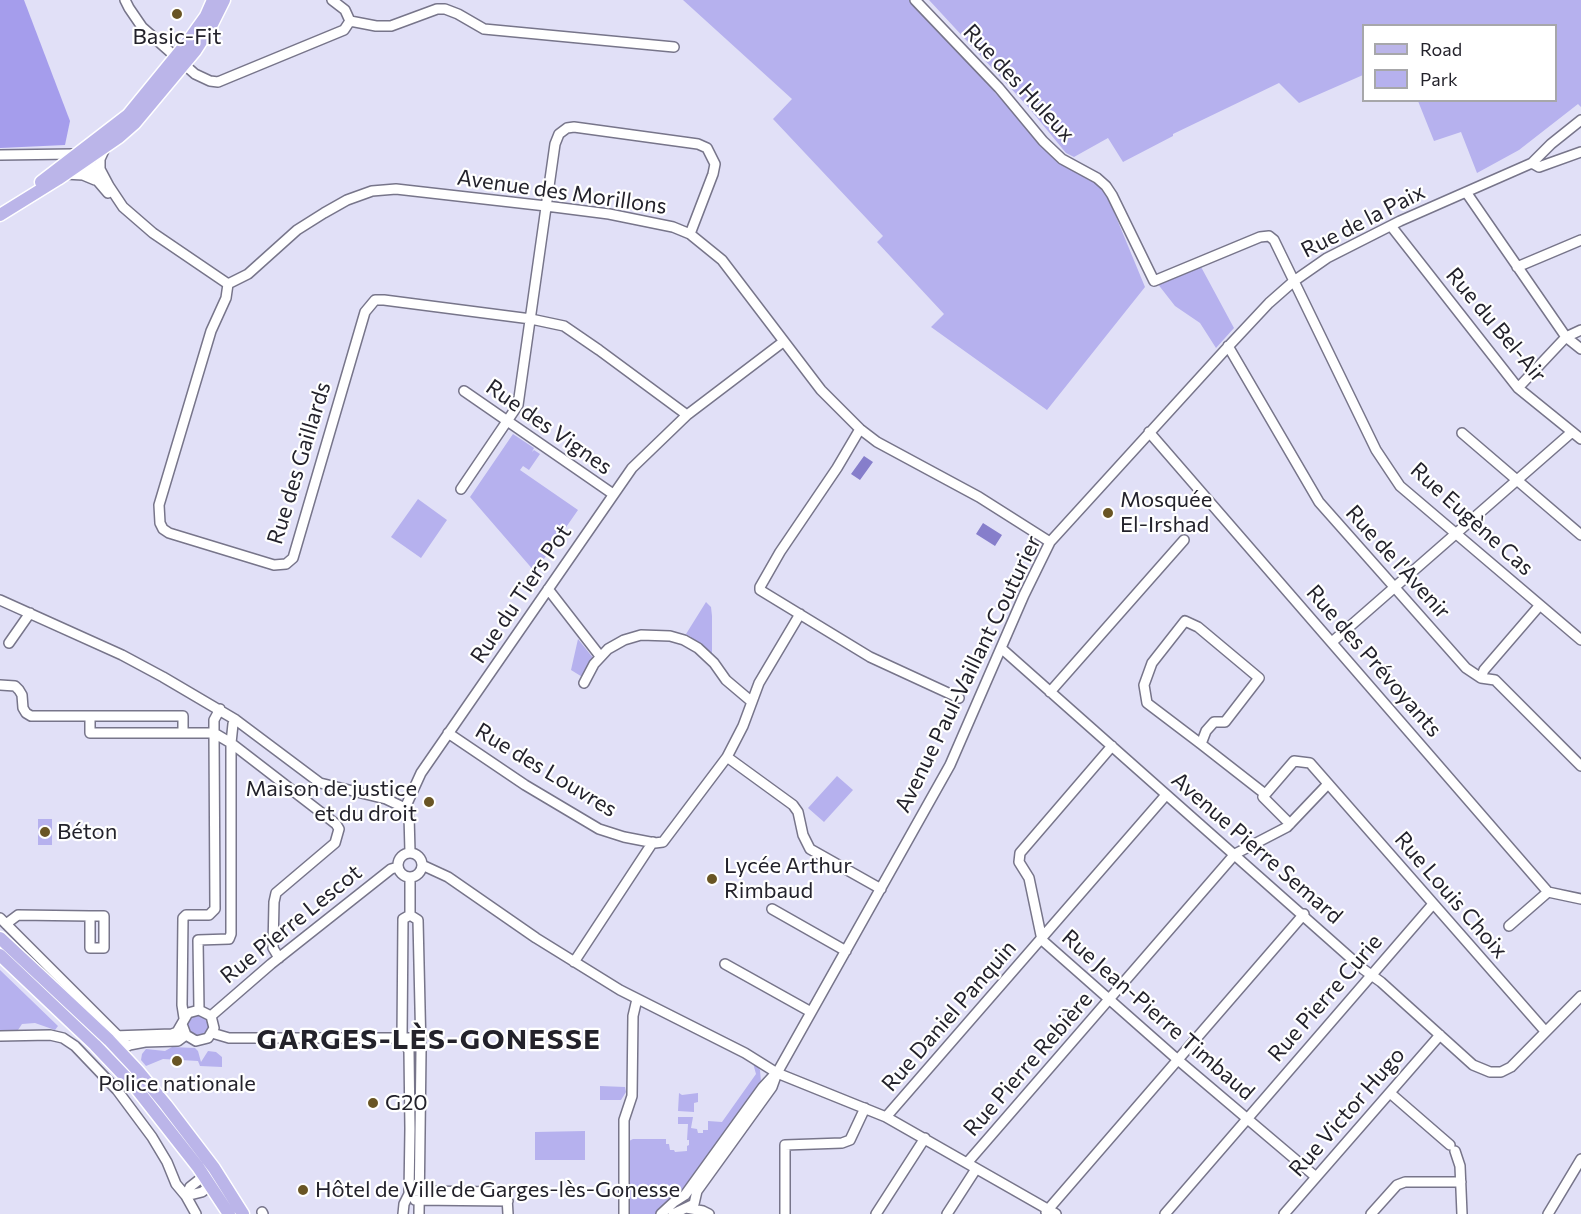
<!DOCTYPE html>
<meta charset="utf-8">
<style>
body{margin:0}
#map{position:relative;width:1581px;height:1214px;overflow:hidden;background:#e1e0f7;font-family:Commissioner,sans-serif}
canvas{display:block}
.legend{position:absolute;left:1362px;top:24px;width:195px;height:78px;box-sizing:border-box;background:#fff;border:2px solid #a7a7aa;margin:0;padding:8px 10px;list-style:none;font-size:18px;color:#23222b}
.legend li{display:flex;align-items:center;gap:12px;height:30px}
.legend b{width:30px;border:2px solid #a7a7aa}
</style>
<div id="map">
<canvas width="1581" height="1214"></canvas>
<ul class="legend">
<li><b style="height:8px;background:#bbb5e9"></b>Road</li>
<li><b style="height:16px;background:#b6b1ee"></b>Park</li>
</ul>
</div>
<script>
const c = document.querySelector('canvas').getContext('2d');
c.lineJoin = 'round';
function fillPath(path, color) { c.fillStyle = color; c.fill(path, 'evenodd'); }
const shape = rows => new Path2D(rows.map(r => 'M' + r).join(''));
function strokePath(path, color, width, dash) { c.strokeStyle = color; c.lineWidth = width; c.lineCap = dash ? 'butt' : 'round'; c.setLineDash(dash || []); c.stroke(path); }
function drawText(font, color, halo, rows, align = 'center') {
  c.font = font + ' Commissioner,sans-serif'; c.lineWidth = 4.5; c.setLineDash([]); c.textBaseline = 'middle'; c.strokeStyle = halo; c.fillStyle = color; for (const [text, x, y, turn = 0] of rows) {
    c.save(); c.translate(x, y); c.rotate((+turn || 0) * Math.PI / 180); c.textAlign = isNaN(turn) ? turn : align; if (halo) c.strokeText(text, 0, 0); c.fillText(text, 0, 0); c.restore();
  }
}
fillPath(shape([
 [683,0,911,0,1060,164,1092,180,1107,195,1145,287,1047,410,931,327,944,314,877,242,883,236,773,119,792,99],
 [929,0,1581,0,1581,107,1578,104,1519,150,1477,173,1461,132,1434,141,1418,101,1556,100,1556,26,1364,26,1363,75,1299,103,1279,83,1173,134,1173,136,1123,162,1108,138,1074,157,1066,153,1029,108],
 [1200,265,1234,328,1216,348,1200,323,1175,306,1157,283],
 [513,434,534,448,532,452,534,450,540,454,529,470,523,466,520,470,578,510,535,572,470,497],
 [418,499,447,520,421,558,391,537],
 [706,602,711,607,712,616,712,654,709,655,691,641,691,637,686,634],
 [578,639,594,659,584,678,571,670],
 [837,776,853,790,824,822,808,808],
 [38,819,52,819,52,845,38,845],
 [0,970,58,1026,55,1030,35,1023,22,1024,16,1033,0,1032],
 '187 1026a11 11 0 1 1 22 0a11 11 0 1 1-22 0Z',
 [172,1047,195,1048,198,1051,201,1062,208,1051,216,1052,222,1057,222,1067,200,1066,198,1061,163,1059,146,1066,141,1060,142,1054,146,1049,165,1051],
 [753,1063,755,1063,760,1070,761,1082,759,1087,681,1196,660,1214,627,1214,629,1141,633,1139,666,1139,666,1144,669,1144,670,1150,674,1150,675,1152,687,1151,687,1146,689,1145,689,1140,687,1140,688,1124,678,1124,678,1117,693,1117,691,1128,697,1129,698,1133,703,1133,703,1130,708,1130,708,1121,722,1122,756,1074],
 [600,1086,625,1087,626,1092,621,1100,600,1100],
 [679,1093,682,1095,698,1093,698,1102,694,1103,694,1112,678,1111],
 [585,1131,585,1160,535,1160,535,1132]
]), '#b6b1ee');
fillPath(shape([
 [0,0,24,0,70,121,65,145,0,148]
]), '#a59dec');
fillPath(shape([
 [864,456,873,462,860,480,851,474],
 [983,523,1002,535,995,546,976,534]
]), '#867ecb');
const minor = shape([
 [125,0,129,8,142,27,195,74,210,81,218,82,230,77,344,30,350,21],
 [332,0,345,10,350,21],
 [915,0,999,88,1043,141,1062,159,1097,178,1106,186,1112,195,1154,281,1260,237,1269,236,1274,240,1376,450,1400,486,1581,640],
 [350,21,376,26,391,26,437,9,445,9,458,14,484,29,674,47],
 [106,146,100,159,100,169,109,186,123,207,153,233,228,284],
 [0,155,73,154,87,159,100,175],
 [78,158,108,193],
 [1532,163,1539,167,1581,152],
 [65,174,83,175,95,180],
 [1466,192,1566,337,1581,349],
 [1391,226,1518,388,1581,439],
 [1517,267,1581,240],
 [228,284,226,298,211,331,159,505,160,523,163,529,169,533,274,565,286,564,293,558,365,312,375,300,384,300,531,319,564,326,599,350,687,415],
 [228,284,248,274,297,230,324,213,347,200,372,191,396,189,546,206,609,214,673,227,690,234,722,260,821,390,860,429,877,442,979,497,1050,542],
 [1228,346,1319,502,1466,668,1481,678,1495,680,1581,766],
 [1518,388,1566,337,1581,330],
 [464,391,613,494],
 [860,429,837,468,780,552,760,587,760,590,870,657,959,698],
 [1149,432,1548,892,1581,899],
 [1462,433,1581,535],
 [461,489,518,405,555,144,559,134,567,128,574,127,698,144,707,148,715,164,713,174,690,234],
 [548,589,600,656],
 [0,600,122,655,163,677,236,720,320,783,386,799,405,808,409,815,410,852],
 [1332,642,1572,432],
 [9,643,30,613],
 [1001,648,1363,969,1381,982,1473,1065,1490,1072,1501,1072,1511,1067,1581,996],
 [1481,678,1484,670,1540,605],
 [584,683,594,664,608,649,624,640,641,635,670,636,684,640,698,648,714,663,726,680,752,702],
 [0,685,15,686,19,690,22,695,23,708,26,713,31,716,183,716,183,733],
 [1050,692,1184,540],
 [90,716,90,733,214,733,231,743,336,824,339,829,335,843,276,893,274,902,273,948,279,958],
 [448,733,525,785,599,829,624,837,655,843,663,842,727,757,743,726,759,683,800,614],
 [1201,744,1206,731,1214,722,1225,722,1259,678,1198,627,1185,621,1152,663,1144,685,1147,703,1201,744,1265,794],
 [1112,746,1020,853,1019,862,1029,878,1042,940,1178,1060,1316,1177],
 [727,757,793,805,798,812,803,835,810,849,881,889],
 [405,808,421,773,632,468,687,415,783,342],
 [1290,824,1263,797,1294,761,1310,763,1545,1031],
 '398 865a12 12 0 1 1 24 0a12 12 0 1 1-24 0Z',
 [422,865,448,877,536,938,620,990,745,1053,777,1073,886,1117,1056,1214],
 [410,877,410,915],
 [772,909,846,951],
 [410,915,418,920,421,1051,419,1214],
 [0,918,128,1046],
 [6,924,18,915,90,916,104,916,104,948,90,948,90,916],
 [1509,926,1548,892],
 [574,962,653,842],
 [725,964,811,1012],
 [199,1010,198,940,229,939,231,934,231,743,233,724,236,720],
 [211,1016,271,964,391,869,398,867],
 [184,1018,182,1005,183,918,186,915,209,915,215,909,214,733,214,720,220,709],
 [83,1026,108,1044],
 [212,1033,229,1038,420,1038],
 [103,1034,113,1036,172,1034,177,1032,188,1013,199,1010,211,1016,214,1028,208,1038,196,1041,186,1035,182,1024],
 [0,1036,50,1035,63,1038,75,1046,117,1090,152,1137,167,1162,176,1184,186,1196,196,1214],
 [124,1046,145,1042,178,1041,186,1035],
 [1390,1093,1450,1145],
 [886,1117,1166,795],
 [1455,1151,1460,1166,1462,1214],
 [967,1163,1235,854,1287,827,1327,785],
 [414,1191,502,1192,507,1197,508,1214],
 [186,1196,190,1187,209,1172],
 [186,1196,202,1192,221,1178],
 [415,1200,508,1201],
 [686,1208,703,1211,709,1214],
 [262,1212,263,1214],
 [1046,1212,1304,914],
 [403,1214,404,1204,409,1194,410,1129,409,1051,402,1038,403,919,410,915],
 [624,1214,624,1120,632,1096,633,1016,637,999],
 [661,1214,674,1202,685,1195,763,1087,775,1074],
 [673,1214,694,1204,697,1191,772,1087,777,1073,950,765,1024,595,1050,542,1225,350,1269,303,1294,281,1327,258,1400,221,1532,163,1551,144,1581,120],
 [785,1214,785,1145,842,1143,850,1140,865,1108],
 [876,1214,925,1138],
 [947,1214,976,1169],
 [1165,1214,1433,904],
 [1284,1214,1440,1035],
 [1371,1214,1397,1185,1405,1182,1461,1182],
 [1548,1214,1581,1159]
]);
const major = shape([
 [41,182,128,115,186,44,206,16,213,0],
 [0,215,58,179,119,137,135,123,195,51,211,26,224,0],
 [0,938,109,1040,138,1071,166,1105,214,1168,243,1214],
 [0,955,95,1045,136,1088,198,1167,229,1214]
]);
strokePath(minor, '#77758a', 12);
strokePath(major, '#fff', 15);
strokePath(minor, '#fff', 9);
strokePath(major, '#bbb5e9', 12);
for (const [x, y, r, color] of [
 [177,14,6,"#695524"],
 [1108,513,6,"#695524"],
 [429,802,6,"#695524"],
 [45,832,6,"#695524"],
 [712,879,6,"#695524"],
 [177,1061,6,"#695524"],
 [373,1103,6,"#695524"],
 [303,1190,6,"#695524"]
]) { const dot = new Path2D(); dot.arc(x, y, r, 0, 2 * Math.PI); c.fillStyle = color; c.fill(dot); strokePath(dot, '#fff', 2); }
drawText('22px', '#23222b', '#fff', [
 ["Basic-Fit",177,37,"center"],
 ["Mosquée",1120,500],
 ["El-Irshad",1120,525],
 ["Maison de justice",417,789,"right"],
 ["et du droit",417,814,"right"],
 ["Béton",57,832],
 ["Lycée Arthur",724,866],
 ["Rimbaud",724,891],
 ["Police nationale",177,1084,"center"],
 ["G20",385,1103],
 ["Hôtel de Ville de Garges-lès-Gonesse",315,1190]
], 'left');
drawText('22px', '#23222b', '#fff', [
 ["Rue des Huleux",1019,83,47],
 ["Avenue des Morillons",562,192,8],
 ["Rue de la Paix",1363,221,-27],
 ["Rue du Bel-Air",1496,325,50],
 ["Rue des Vignes",549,427,35],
 ["Rue des Gaillards",299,463,-73],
 ["Rue Eugène Cas",1472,519,42],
 ["Rue de l'Avenir",1398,562,48],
 ["Rue du Tiers Pot",521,594,-56],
 ["Rue des Prévoyants",1374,661,49],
 ["Avenue Paul-Vaillant Couturier",968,674,-64],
 ["Rue des Louvres",546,770,31],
 ["Avenue Pierre Semard",1257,848,41],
 ["Rue Louis Choix",1451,895,49],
 ["Rue Pierre Lescot",291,924,-39],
 ["Rue Pierre Curie",1325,998,-49],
 ["Rue Jean-Pierre Timbaud",1158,1015,41],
 ["Rue Daniel Panquin",949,1016,-49],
 ["Rue Pierre Rebière",1028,1064,-49],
 ["Rue Victor Hugo",1347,1112,-49]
]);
c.letterSpacing = '1.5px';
drawText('bold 28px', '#23222b', '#fff', [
 ["GARGES-LÈS-GONESSE",429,1040]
]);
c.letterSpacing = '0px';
</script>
